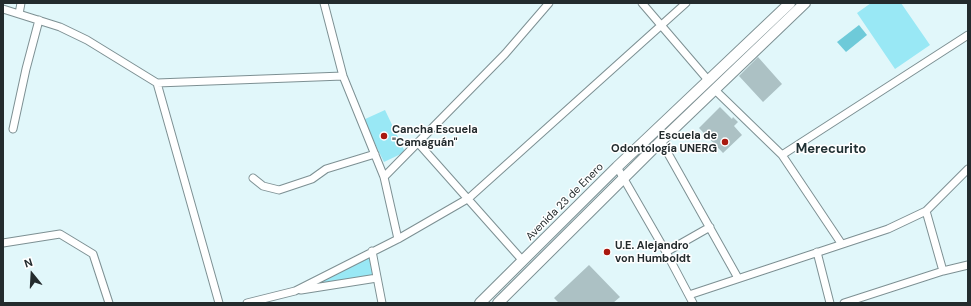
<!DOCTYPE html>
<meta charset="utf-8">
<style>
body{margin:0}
#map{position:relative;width:971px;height:306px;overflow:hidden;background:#e1f7fa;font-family:"DM Sans",sans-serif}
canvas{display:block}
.frame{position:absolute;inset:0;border:4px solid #232b2d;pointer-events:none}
.north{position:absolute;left:12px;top:254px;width:40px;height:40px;-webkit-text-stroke:3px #fff;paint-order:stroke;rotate:342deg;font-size:11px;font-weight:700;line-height:16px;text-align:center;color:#232b2d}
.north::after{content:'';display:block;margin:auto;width:14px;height:18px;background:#232b2d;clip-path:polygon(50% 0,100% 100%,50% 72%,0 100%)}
</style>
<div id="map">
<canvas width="971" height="306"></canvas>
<div class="frame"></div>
<div class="north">N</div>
</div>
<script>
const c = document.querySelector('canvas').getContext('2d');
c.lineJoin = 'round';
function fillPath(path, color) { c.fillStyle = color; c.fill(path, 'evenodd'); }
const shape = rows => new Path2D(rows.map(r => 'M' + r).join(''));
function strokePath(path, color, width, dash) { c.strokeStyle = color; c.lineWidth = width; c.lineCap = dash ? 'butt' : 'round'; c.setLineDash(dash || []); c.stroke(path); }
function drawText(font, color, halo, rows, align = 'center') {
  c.font = font + ' "DM Sans",sans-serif'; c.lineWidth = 3; c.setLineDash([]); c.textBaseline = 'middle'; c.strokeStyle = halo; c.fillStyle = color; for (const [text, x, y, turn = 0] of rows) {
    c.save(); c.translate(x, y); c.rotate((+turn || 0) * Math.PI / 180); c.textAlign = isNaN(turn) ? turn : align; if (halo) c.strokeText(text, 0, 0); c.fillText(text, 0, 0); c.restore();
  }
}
fillPath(shape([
 [871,3,901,3,930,45,895,69,857,13],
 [385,110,405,152,384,162,363,120],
 [369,255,373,276,310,285]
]), '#99e8f5');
fillPath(shape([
 [859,25,867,35,846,52,837,42]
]), '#6ecad9');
fillPath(shape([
 [758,57,782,84,763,102,739,76],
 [720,107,732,119,733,117,738,122,734,126,742,135,723,153,699,128],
 [589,265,620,297,613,303,559,303,554,298]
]), '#acc1c4');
const minor = shape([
 [324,3,343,76,384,177,398,239],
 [642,3,708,80],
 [3,9,60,27,87,40,157,83,343,76],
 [19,14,21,3],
 [157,83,219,303],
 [715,90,782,155,841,243],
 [13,129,26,69,39,20],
 [661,141,738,278],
 [419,144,523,261],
 [782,155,968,35],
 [617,167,666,252,693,303],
 [384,177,505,54,549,3],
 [253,178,263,186,279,190,312,179,326,169,375,154],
 [926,211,943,271],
 [3,243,60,234,93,254,109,303],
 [372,251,382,303],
 [666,252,710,227],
 [817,252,830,303],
 [301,290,377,278],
 [689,295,888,229,926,211,968,169],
 [247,303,295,291,398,239,469,198,686,3],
 [844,303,943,271,968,265]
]);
const secondary = shape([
 [480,303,617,167,790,3],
 [498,303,661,141,805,3]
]);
strokePath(minor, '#7d9093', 9);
strokePath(secondary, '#7d9093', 12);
strokePath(minor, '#fff', 7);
strokePath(secondary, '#fff', 10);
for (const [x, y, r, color] of [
 [384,136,4,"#a9180e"],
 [725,142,4,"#a9180e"],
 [607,252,4,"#a9180e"]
]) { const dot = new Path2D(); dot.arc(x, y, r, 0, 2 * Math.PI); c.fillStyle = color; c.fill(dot); strokePath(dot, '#fff', 1.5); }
drawText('bold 11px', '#232b2d', '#fff', [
 ["Cancha Escuela",392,130],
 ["\"Camaguán\"",392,143],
 ["Escuela de",717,136,"right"],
 ["Odontología UNERG",717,149,"right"],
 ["U.E. Alejandro",615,246],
 ["von Humboldt",615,259]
], 'left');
drawText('11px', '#232b2d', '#fff', [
 ["Avenida 23 de Enero",565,202,-45]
]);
drawText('bold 13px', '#203134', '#fff', [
 ["Merecurito",831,150]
]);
</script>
